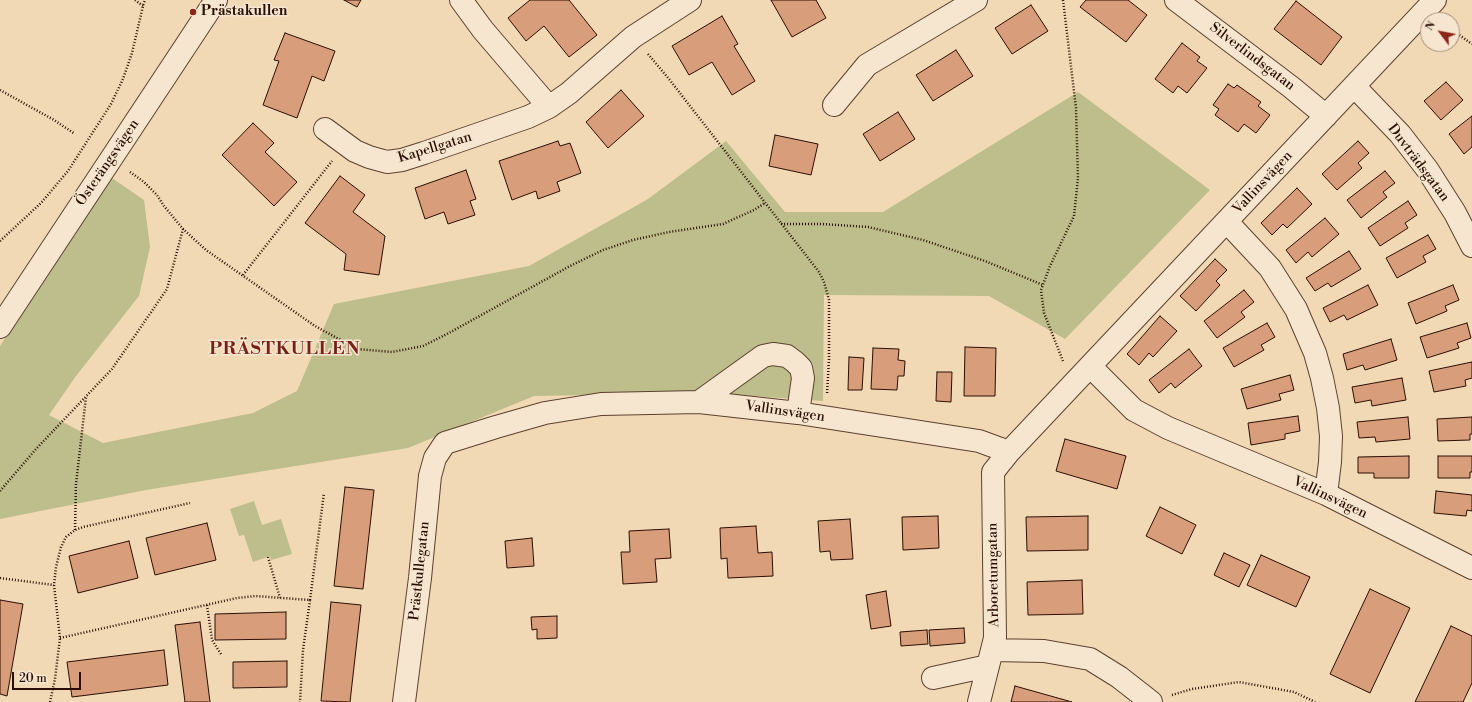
<!DOCTYPE html>
<meta charset="utf-8">
<style>
body{margin:0}
#map{position:relative;width:1472px;height:702px;overflow:hidden;background:#f1d9b5;font-family:"Libre Bodoni",serif}
canvas{display:block}
.north{position:absolute;left:1420px;top:12px;width:40px;height:40px;box-sizing:border-box;background:#f6e6cf;border:1px solid #a5907d;border-radius:50%;rotate:302deg;font-size:11px;font-weight:700;line-height:16px;text-align:center;color:#2b0e03}
.north::after{content:'';display:block;margin:auto;width:14px;height:18px;background:#8f2418;clip-path:polygon(50% 0,100% 100%,50% 72%,0 100%)}
.scale{position:absolute;left:12px;top:672px;width:69px;height:18px;box-sizing:border-box;border:2px solid #2b0e03;border-top:0;padding-left:5px;font-size:12px;line-height:14px;white-space:nowrap;color:#2b0e03;-webkit-text-stroke:3px #f6e6cf;paint-order:stroke}
</style>
<div id="map">
<canvas width="1472" height="702"></canvas>
<div class="north">N</div>
<div class="scale">20 m</div>
</div>
<script>
const c = document.querySelector('canvas').getContext('2d');
c.lineJoin = 'round';
function fillPath(path, color) { c.fillStyle = color; c.fill(path, 'evenodd'); }
const shape = rows => new Path2D(rows.map(r => 'M' + r).join(''));
function strokePath(path, color, width, dash) { c.strokeStyle = color; c.lineWidth = width; c.lineCap = dash ? 'butt' : 'round'; c.setLineDash(dash || []); c.stroke(path); }
function drawText(font, color, halo, rows, align = 'center') {
  c.font = font + ' "Libre Bodoni",serif'; c.lineWidth = 3; c.setLineDash([]); c.textBaseline = 'middle'; c.strokeStyle = halo; c.fillStyle = color; for (const [text, x, y, turn = 0] of rows) {
    c.save(); c.translate(x, y); c.rotate((+turn || 0) * Math.PI / 180); c.textAlign = isNaN(turn) ? turn : align; if (halo) c.strokeText(text, 0, 0); c.fillText(text, 0, 0); c.restore();
  }
}
fillPath(shape([
 [1078,92,1210,190,1065,339,989,296,824,295,823,401,712,393,534,396,408,448,146,490,0,519,0,346,109,176,144,200,150,247,139,296,76,376,49,415,103,443,253,413,297,391,334,304,529,266,648,199,726,141,785,212,883,212],
 [254,501,262,525,281,519,292,554,271,560,270,556,253,562,244,535,239,536,230,509]
]), '#bdbe8c');
const building = shape([
 [344,0,361,0,357,7,344,0],
 [530,0,569,0,597,35,569,57,544,26,526,41,508,18,530,0],
 [771,0,816,0,826,18,792,37,771,0],
 [1086,0,1128,0,1147,15,1126,42,1080,7,1086,0],
 [1296,1,1342,37,1321,65,1274,29,1296,1],
 [1031,5,1048,31,1012,54,995,28,1031,5],
 [722,16,738,44,734,46,755,81,732,95,712,62,689,75,672,46,722,16],
 [285,33,335,51,324,81,312,76,297,118,263,105,279,61,274,60,285,33],
 [1182,43,1200,57,1197,61,1207,68,1187,93,1178,86,1173,93,1155,79,1182,43],
 [956,50,973,76,933,101,916,75,956,50],
 [1446,82,1463,100,1441,120,1424,101,1446,82],
 [1228,84,1234,88,1237,85,1261,102,1258,106,1270,115,1256,133,1244,124,1238,132,1215,115,1219,109,1213,105,1228,84],
 [621,90,644,116,608,148,586,122,621,90],
 [898,112,915,139,880,161,863,134,898,112],
 [1472,116,1472,147,1464,154,1449,134,1472,116],
 [253,123,274,143,265,152,297,182,274,206,222,155,253,123],
 [775,135,818,144,811,175,769,166,775,135],
 [558,141,560,146,570,143,581,173,557,182,560,191,538,199,536,191,512,200,499,161,558,141],
 [1358,141,1369,153,1358,163,1362,168,1337,190,1322,174,1358,141],
 [466,170,476,199,470,201,475,215,448,224,444,212,425,219,415,188,466,170],
 [1385,171,1395,183,1383,192,1387,197,1361,218,1347,200,1385,171],
 [340,176,365,195,353,212,385,236,379,275,344,270,346,254,305,223,340,176],
 [1297,188,1312,204,1287,228,1283,224,1272,235,1261,223,1297,188],
 [1408,201,1417,215,1405,223,1408,228,1380,246,1368,228,1408,201],
 [1325,218,1339,234,1312,257,1308,252,1296,263,1286,250,1325,218],
 [1428,235,1436,249,1423,256,1426,262,1397,278,1386,258,1428,235],
 [1349,251,1361,269,1331,287,1328,283,1315,291,1306,278,1349,251],
 [1215,259,1227,270,1216,281,1220,285,1196,311,1180,296,1215,259],
 [1368,285,1378,305,1347,320,1344,315,1330,322,1323,308,1368,285],
 [1453,285,1459,300,1445,306,1447,311,1416,324,1408,303,1453,285],
 [1244,290,1254,302,1241,312,1245,317,1217,338,1204,321,1244,290],
 [1160,316,1177,331,1153,357,1149,353,1139,365,1127,354,1160,316],
 [1267,323,1275,337,1261,345,1264,350,1234,367,1223,348,1267,323],
 [1467,323,1471,338,1457,343,1459,348,1427,358,1420,337,1467,323],
 [1391,339,1397,360,1365,370,1363,365,1347,370,1343,354,1391,339],
 [965,347,996,348,995,396,964,396,965,347],
 [873,348,899,349,898,360,905,361,904,376,898,376,897,390,871,389,873,348],
 [1189,349,1202,366,1175,388,1171,383,1159,393,1149,380,1189,349],
 [849,357,864,358,862,390,848,390,849,357],
 [1472,362,1472,378,1465,380,1466,386,1434,392,1429,371,1472,362],
 [937,372,952,372,951,402,936,401,937,372],
 [1290,375,1294,390,1279,394,1281,400,1247,409,1241,389,1290,375],
 [1402,378,1406,400,1372,406,1371,400,1355,403,1352,387,1402,378],
 [1298,416,1300,431,1285,434,1285,439,1251,445,1248,423,1298,416],
 [1408,417,1410,439,1376,442,1375,437,1359,438,1357,422,1408,417],
 [1472,417,1472,434,1470,434,1470,440,1438,441,1437,419,1472,417],
 [1065,439,1126,456,1117,489,1056,471,1065,439],
 [1409,456,1409,478,1374,478,1374,473,1358,473,1358,457,1409,456],
 [1438,456,1472,456,1472,472,1470,472,1470,478,1438,478,1438,456],
 [345,487,374,490,363,589,334,586,345,487],
 [1436,491,1472,495,1472,511,1467,510,1466,516,1434,513,1436,491],
 [1160,507,1196,525,1182,554,1146,536,1160,507],
 [938,516,939,548,903,550,902,517,938,516],
 [1088,516,1088,550,1027,551,1026,517,1088,516],
 [850,519,853,559,831,560,830,551,820,552,818,521,850,519],
 [207,523,216,560,155,575,146,538,207,523],
 [756,526,758,553,772,552,773,576,728,578,727,558,721,559,720,528,756,526],
 [669,529,671,558,655,559,657,582,623,584,621,552,630,552,629,531,669,529],
 [532,538,534,566,507,568,505,541,532,538],
 [129,541,138,578,78,593,69,556,129,541],
 [1224,553,1250,565,1239,587,1214,575,1224,553],
 [1261,555,1310,577,1296,607,1247,585,1261,555],
 [1082,580,1083,614,1028,615,1027,582,1082,580],
 [1370,589,1410,608,1370,693,1330,674,1370,589],
 [886,591,891,626,871,629,866,595,886,591],
 [0,600,23,604,7,696,0,694,0,600],
 [331,602,361,605,350,702,321,701,331,602],
 [286,612,286,639,215,640,215,614,286,612],
 [557,616,557,638,537,639,537,629,532,630,531,617,557,616],
 [200,622,210,702,185,702,175,625,200,622],
 [1451,626,1472,636,1472,683,1463,702,1415,702,1451,626],
 [964,628,965,643,930,646,929,630,964,628],
 [927,630,928,644,901,646,900,632,927,630],
 [164,650,168,685,72,697,67,662,164,650],
 [287,661,287,687,233,688,233,662,287,661],
 [1015,686,1072,702,1011,702,1015,686]
]);
fillPath(building, '#d89d7a');
strokePath(building, '#2b0e03', 1);
const minor = shape([
 [461,0,483,30,549,107],
 [1176,0,1291,87,1326,116],
 [1354,86,1400,134,1427,169,1455,213,1472,246],
 [834,105,867,65,976,0],
 [325,129,355,151,369,157,387,162,402,160,424,153,528,117,549,107,569,93,633,37,690,0],
 [1227,222,1270,268,1296,309,1315,353,1322,378,1328,408,1331,436,1330,462,1326,494],
 [0,327,216,0],
 [1090,366,1134,410,1168,428,1326,494,1472,568],
 [699,402,763,356,773,354,787,356,795,362,801,368,803,378,798,413],
 [992,650,1044,651,1090,659,1119,677,1151,702],
 [933,678,988,666],
 [404,702,420,578,430,476,435,458,445,443,496,427,545,413,601,404,699,402,798,413,979,441,1009,452,1435,0],
 [979,702,995,638,993,472,1009,452]
]);
strokePath(minor, '#5c4130', 24);
strokePath(shape([
 [135,0,143,6],
 [1063,0,1076,108,1078,178,1074,216,1050,266,1041,290,1044,313,1063,361],
 [1452,30,1472,44],
 [648,54,669,79,819,272,824,282,829,300,829,359,827,395],
 [0,90,54,120,75,134],
 [130,172,144,182,157,195,164,206,183,229,206,250,315,326,357,349,392,352,423,346,447,334,570,266,603,250,633,240,669,232,723,224,754,210,765,203],
 [781,224,822,224,868,227,923,240,985,261,1043,285],
 [0,241,41,203,68,171,111,104,123,79,132,53,143,6,145,0],
 [243,275,332,161],
 [0,491,36,449,112,369,167,289,183,229],
 [75,530,76,484,86,397],
 [268,557,280,598],
 [0,578,54,585],
 [310,600,324,493],
 [207,605,212,640,221,654],
 [60,638,237,598,255,596,310,600,303,650,300,702],
 [1172,695,1192,689,1239,682,1294,692,1315,702],
 [50,702,55,679,60,638,54,585,56,567,61,547,66,537,75,530,83,527,190,503]
]), '#2b0e03', 2.5, [1, 2]);
strokePath(minor, '#f6e6cf', 22);
for (const [x, y, r, color] of [
 [193,12,4,"#8f2418"]
]) { const dot = new Path2D(); dot.arc(x, y, r, 0, 2 * Math.PI); c.fillStyle = color; c.fill(dot); strokePath(dot, '#f6e6cf', 1.5); }
drawText('bold 14px', '#2b0e03', '#f6e6cf', [
 ["Prästakullen",201,12]
], 'left');
drawText('14px', '#2b0e03', '#f6e6cf', [
 ["Silverlindsgatan",1252,57,37],
 ["Kapellgatan",435,148,-17],
 ["Österängsvägen",108,163,-56],
 ["Duvträdsgatan",1418,163,53],
 ["Vallinsvägen",1263,183,-47],
 ["Vallinsvägen",785,412,8],
 ["Vallinsvägen",1330,498,25],
 ["Prästkullegatan",420,571,-84],
 ["Arboretumgatan",994,575,-91]
]);
c.letterSpacing = '1px';
drawText('bold 18px', '#7a1f14', '#f6e6cf', [
 ["PRÄSTKULLEN",285,350]
]);
c.letterSpacing = '0px';
</script>
